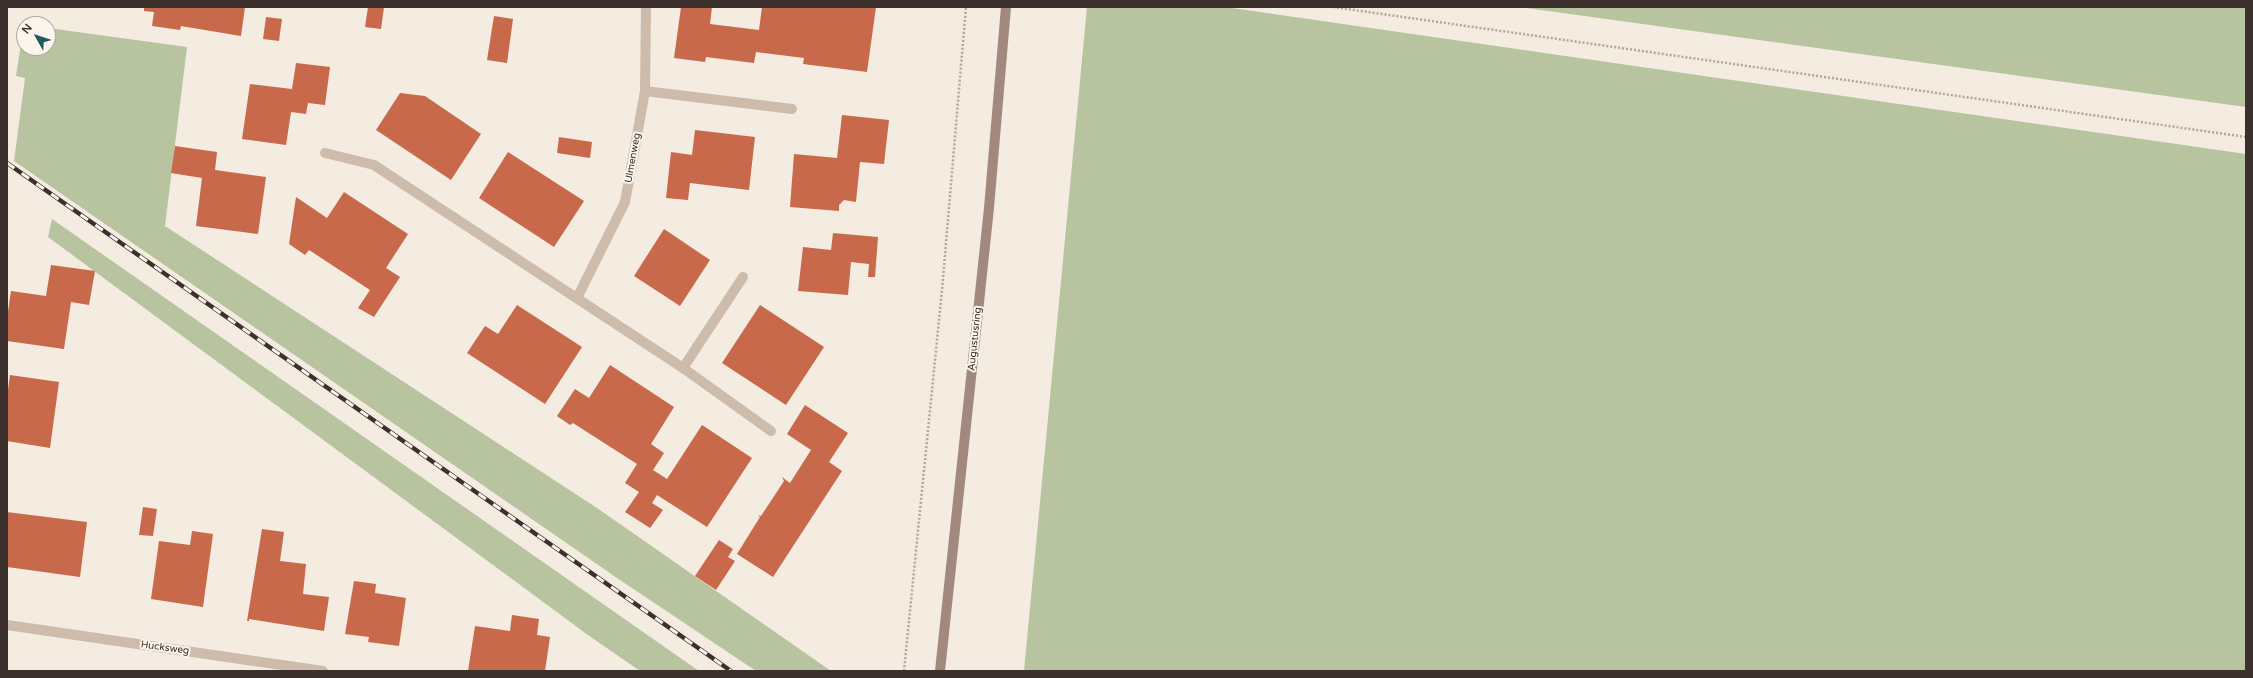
<!DOCTYPE html>
<style>
body{margin:0}
#map{position:relative;width:2253px;height:678px;overflow:hidden;background:#f4ebe1;font-family:"Varela Round",sans-serif}
canvas{display:block}
.frame{position:absolute;inset:0;border:8px solid #3b302b;pointer-events:none}
.north{position:absolute;left:16px;top:16px;width:40px;height:40px;box-sizing:border-box;background:#fbf5ee;border:1px solid #aea6a0;border-radius:50%;rotate:309deg;font-size:11px;font-weight:700;line-height:16px;text-align:center;color:#3b302b}
.north::after{content:'';display:block;margin:auto;width:14px;height:18px;background:#1f5a5e;clip-path:polygon(50% 0,100% 100%,50% 72%,0 100%)}
</style>
<div id="map">
<canvas width="2253" height="678"></canvas>
<div class="frame"></div>
<div class="north">N</div>
</div>
<script>
const c = document.querySelector('canvas').getContext('2d');
c.lineJoin = 'round';
function fillPath(path, color) { c.fillStyle = color; c.fill(path, 'evenodd'); }
const shape = rows => new Path2D(rows.map(r => 'M' + r).join(''));
function strokePath(path, color, width, dash) { c.strokeStyle = color; c.lineWidth = width; c.lineCap = dash ? 'butt' : 'round'; c.setLineDash(dash || []); c.stroke(path); }
function drawText(font, color, halo, rows, align = 'center') {
  c.font = font + ' "Varela Round",sans-serif'; c.lineWidth = 4; c.setLineDash([]); c.textBaseline = 'middle'; c.strokeStyle = halo; c.fillStyle = color; for (const [text, x, y, turn = 0] of rows) {
    c.save(); c.translate(x, y); c.rotate((+turn || 0) * Math.PI / 180); c.textAlign = isNaN(turn) ? turn : align; if (halo) c.strokeText(text, 0, 0); c.fillText(text, 0, 0); c.restore();
  }
}
fillPath(shape([
 [1087,7,1225,7,2246,154,2246,671,1024,671],
 [1519,7,2246,7,2246,107],
 [24,24,24,48,48,48,48,28,187,47,165,226,597,508,831,671,756,671,617,578,14,161,25,78,16,76],
 [52,219,699,671,640,671,588,635,48,237]
]), '#b8c4a0');
fillPath(shape([
 [144,7,245,7,241,36,181,26,180,30,152,26,154,12,144,11],
 [368,7,384,7,381,29,365,27],
 [681,7,712,7,710,24,759,30,762,7,876,7,867,72,803,64,804,58,756,52,754,63,706,57,705,62,674,58],
 [494,16,513,19,507,63,487,60],
 [266,17,282,19,279,41,263,39],
 [296,63,330,67,325,105,308,103,306,114,291,112,286,145,242,139,250,84,292,89],
 [400,93,425,96,481,134,451,180,376,130],
 [842,115,889,120,884,164,860,162,856,202,844,200,839,205,839,211,790,207,794,154,837,158],
 [695,130,755,137,749,190,690,183,688,200,666,198,671,152,692,155],
 [559,137,592,142,590,158,557,153],
 [175,146,217,152,215,170,266,177,258,234,196,226,202,178,171,173],
 [508,152,584,201,554,247,479,198],
 [344,192,408,234,386,268,400,277,374,317,358,308,370,290,309,250,305,255,289,244,296,197,327,218],
 [664,229,710,260,680,306,634,276],
 [833,233,878,237,875,277,868,277,869,264,851,262,848,295,798,291,803,247,831,250],
 [51,265,95,271,89,305,71,302,64,349,7,341,7,318,11,291,46,296],
 [517,305,582,347,545,404,467,353,485,326,498,334],
 [760,305,824,347,786,405,722,363],
 [610,365,674,407,651,444,664,453,653,470,667,479,702,425,752,458,707,527,657,495,652,503,663,510,650,528,625,512,639,492,625,483,637,464,573,423,570,425,557,416,575,389,589,398],
 [10,375,59,382,50,448,7,441,7,397],
 [805,405,848,433,829,462,842,471,773,577,737,554,760,517,758,515,761,516,784,481,782,477,790,483,811,450,787,434],
 [143,507,157,509,153,536,139,535],
 [7,512,87,522,80,577,7,567],
 [262,529,284,532,280,561,306,564,303,594,329,597,324,631,249,619,249,621,247,621],
 [192,531,213,534,203,607,151,599,159,541,190,545],
 [719,540,733,549,728,557,735,561,716,590,695,576],
 [354,581,376,584,375,593,406,598,399,646,368,642,369,637,345,634],
 [512,615,539,619,537,635,550,637,545,671,468,671,475,626,510,631]
]), '#c8694b');
strokePath(shape([
 [1333,7,2246,137],
 [904,671,942,290,966,7]
]), '#b9a596', 2.5, [2, 2]);
strokePath(shape([
 [645,91,792,109],
 [743,277,683,368,771,431]
]), '#cdbbac', 10);
strokePath(shape([
 [325,153,374,165,683,368],
 [577,298,625,202,645,91,646,7],
 [7,625,323,671]
]), '#cdbbac', 10);
strokePath(shape([
 [940,671,989,208,1006,7]
]), '#a18a7d', 10);
const rail = shape([
 [7,163,731,671]
]);
strokePath(rail, '#3b302b', 4.5);
strokePath(rail, '#fbf5ee', 3, [9]);
drawText('10px', '#3b302b', '#fbf5ee', [
 ["Ulmenweg",633,158,-80],
 ["Augustusring",975,339,-84],
 ["Hucksweg",165,648,8]
]);
</script>
